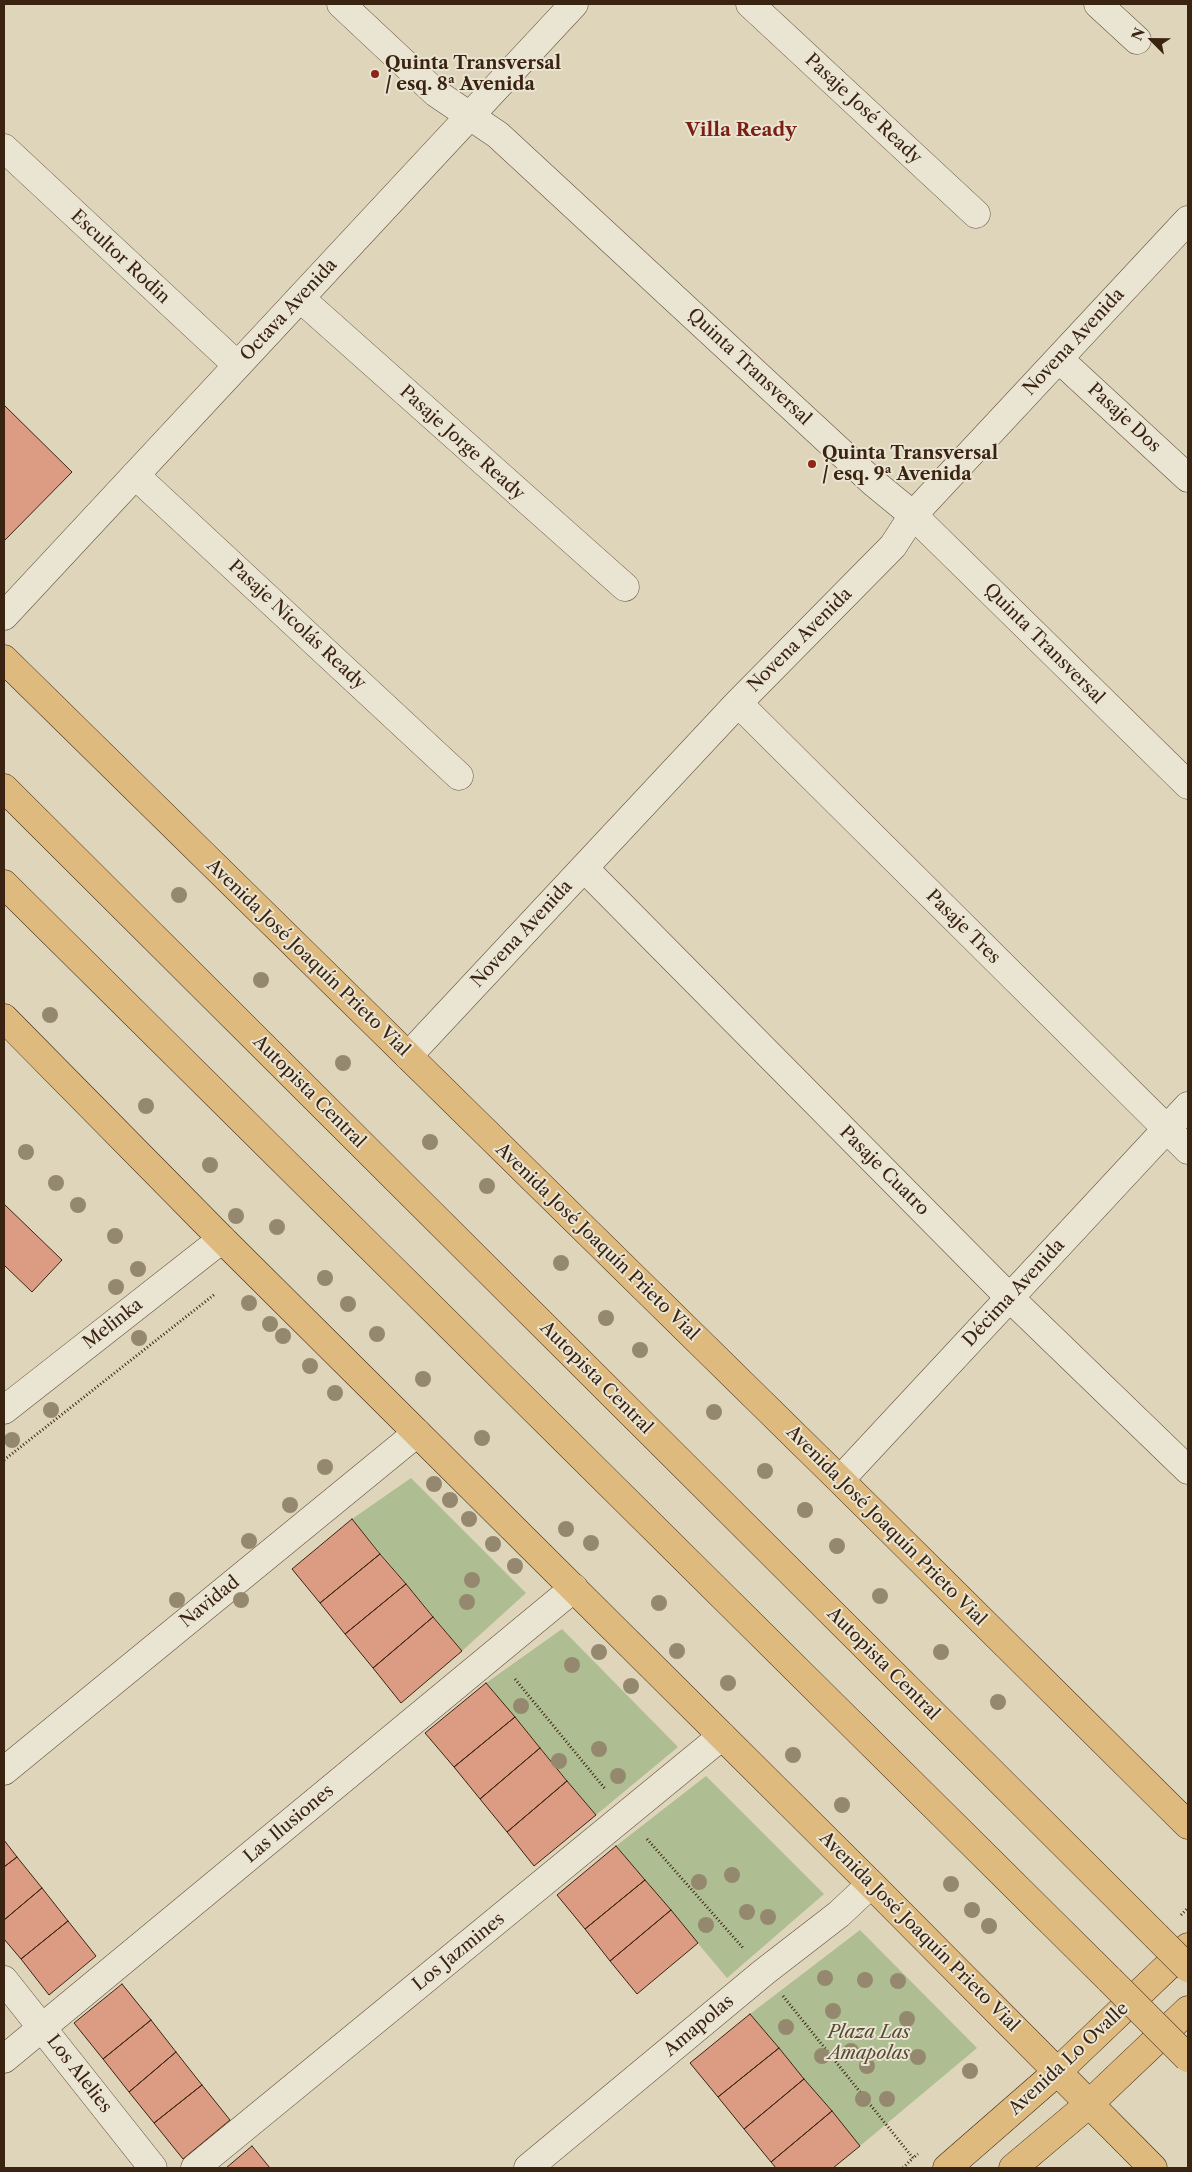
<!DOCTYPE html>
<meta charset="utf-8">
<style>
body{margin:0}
#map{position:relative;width:1192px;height:2172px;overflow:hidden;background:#ded5bb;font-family:"Libre Caslon Text",serif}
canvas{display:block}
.frame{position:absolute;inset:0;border:5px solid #3b2311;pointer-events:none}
.north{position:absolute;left:1127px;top:15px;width:50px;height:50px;-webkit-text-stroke:4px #eae4d3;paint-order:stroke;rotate:293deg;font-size:14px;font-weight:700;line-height:20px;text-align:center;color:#3b2311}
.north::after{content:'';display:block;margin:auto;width:18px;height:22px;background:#3b2311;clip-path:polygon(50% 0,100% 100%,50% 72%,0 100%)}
</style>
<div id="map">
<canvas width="1192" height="2172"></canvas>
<div class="frame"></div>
<div class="north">N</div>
</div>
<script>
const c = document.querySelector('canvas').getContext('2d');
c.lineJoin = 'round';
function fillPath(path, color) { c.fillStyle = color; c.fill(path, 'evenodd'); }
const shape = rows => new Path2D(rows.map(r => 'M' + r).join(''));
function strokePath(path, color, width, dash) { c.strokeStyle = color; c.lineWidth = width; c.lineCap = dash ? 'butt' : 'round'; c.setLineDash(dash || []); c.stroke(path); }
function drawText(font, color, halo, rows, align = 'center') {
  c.font = font + ' "Libre Caslon Text",serif'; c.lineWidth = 4; c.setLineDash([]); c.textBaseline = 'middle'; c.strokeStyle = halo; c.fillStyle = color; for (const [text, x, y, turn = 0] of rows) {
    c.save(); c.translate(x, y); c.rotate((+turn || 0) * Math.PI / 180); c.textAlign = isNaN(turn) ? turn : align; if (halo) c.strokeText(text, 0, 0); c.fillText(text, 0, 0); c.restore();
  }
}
fillPath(shape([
 [411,1478,526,1593,462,1651,352,1519],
 [562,1629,678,1747,596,1815,486,1683],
 [706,1776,824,1894,727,1978,616,1846],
 [860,1930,977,2048,860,2146,750,2014]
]), '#afbe92');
const building = shape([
 [4,405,72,472,4,541,4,405],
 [4,1204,62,1260,32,1292,4,1265,4,1204],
 [352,1519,380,1554,320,1603,292,1569,352,1519],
 [380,1554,406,1584,345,1634,320,1603,380,1554],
 [406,1584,433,1617,373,1668,345,1634,406,1584],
 [433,1617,462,1651,401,1703,373,1668,433,1617],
 [486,1683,515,1717,454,1767,425,1733,486,1683],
 [515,1717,540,1748,480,1799,454,1767,515,1717],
 [540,1748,567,1781,507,1832,480,1799,540,1748],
 [567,1781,596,1815,534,1866,507,1832,567,1781],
 [4,1840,17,1857,4,1867,4,1840],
 [616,1846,645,1880,585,1929,557,1895,616,1846],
 [17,1857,42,1888,4,1920,4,1867,17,1857],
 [645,1880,671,1910,610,1961,585,1929,645,1880],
 [42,1888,68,1921,21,1959,4,1939,4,1920,42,1888],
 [671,1910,698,1943,637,1994,610,1961,671,1910],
 [68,1921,96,1956,49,1995,21,1959,68,1921],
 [122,1984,151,2020,103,2059,74,2023,122,1984],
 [750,2014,779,2048,718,2097,690,2063,750,2014],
 [151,2020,176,2052,129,2092,103,2059,151,2020],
 [779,2048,804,2079,744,2129,718,2097,779,2048],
 [176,2052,202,2085,154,2123,129,2092,176,2052],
 [804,2079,832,2111,771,2162,744,2129,804,2079],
 [202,2085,230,2120,183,2159,154,2123,202,2085],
 [832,2111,860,2146,833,2168,776,2168,771,2162,832,2111],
 [252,2146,270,2168,226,2168,252,2146]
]);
fillPath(building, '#dc9c84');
strokePath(building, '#3b2311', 1);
const minor = shape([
 [341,4,436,93,498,135,874,483,913,515,1188,785],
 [750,4,976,214],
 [1098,4,1137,40],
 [4,148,237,365],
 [300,298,625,587],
 [1059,359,1188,478],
 [135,475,459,776],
 [4,616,574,4],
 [738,703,1188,1150],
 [584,868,1010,1298,1188,1470],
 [408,1056,738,703,893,546,913,515,1188,220],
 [4,1410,222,1239],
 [840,1480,1188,1106],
 [4,1771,417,1433],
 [4,1980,153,2168],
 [4,2059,574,1588],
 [195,2168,722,1736],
 [528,2168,764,1972,839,1914,871,1884]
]);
const major = shape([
 [4,659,840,1480,1188,1825],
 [4,1018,222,1239,871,1884,1153,2168],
 [947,2168,1057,2072,1188,1947],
 [1013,2168,1089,2104,1188,2010]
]);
const highway = shape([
 [4,788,1156,1936],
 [4,884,1110,1980]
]);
strokePath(minor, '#64503c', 29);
strokePath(major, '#3b2311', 29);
strokePath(highway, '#3b2311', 29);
strokePath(shape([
 [4,1460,215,1294],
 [515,1679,606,1790],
 [647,1839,744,1949],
 [1181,1915,1188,1908],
 [783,1996,913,2158,918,2154],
 [903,2168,913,2158]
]), '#3b2311', 3, [1, 2.5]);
strokePath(minor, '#eae4d3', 28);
strokePath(major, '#dfba7e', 28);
strokePath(highway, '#dfba7e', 28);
const highwayBridge = shape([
 [1156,1936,1188,1968],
 [1110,1980,1188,2058]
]);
strokePath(highwayBridge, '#3b2311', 29, []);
strokePath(highwayBridge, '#dfba7e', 28);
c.fillStyle = '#94896f';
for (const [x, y] of [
 [179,895],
 [261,980],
 [50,1015],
 [343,1063],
 [146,1106],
 [430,1142],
 [26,1152],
 [210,1165],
 [56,1183],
 [487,1186],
 [78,1205],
 [236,1216],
 [277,1227],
 [115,1236],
 [561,1263],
 [138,1269],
 [325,1278],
 [116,1287],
 [249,1303],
 [348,1304],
 [606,1318],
 [270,1324],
 [377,1334],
 [283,1336],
 [139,1338],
 [640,1350],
 [310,1366],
 [423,1379],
 [335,1393],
 [51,1410],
 [714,1412],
 [482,1438],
 [12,1440],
 [325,1467],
 [765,1471],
 [434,1484],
 [450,1500],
 [290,1505],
 [805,1510],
 [469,1519],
 [566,1529],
 [249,1541],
 [591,1543],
 [493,1544],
 [837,1546],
 [515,1566],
 [472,1580],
 [880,1596],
 [177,1600],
 [241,1600],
 [467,1602],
 [659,1603],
 [677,1651],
 [599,1652],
 [941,1652],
 [572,1665],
 [728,1683],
 [631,1686],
 [998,1702],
 [521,1706],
 [599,1749],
 [793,1755],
 [559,1761],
 [618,1776],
 [842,1805],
 [732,1875],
 [699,1882],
 [951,1884],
 [972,1910],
 [747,1912],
 [768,1917],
 [706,1925],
 [989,1926],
 [825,1978],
 [865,1980],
 [898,1981],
 [833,2011],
 [907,2019],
 [786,2027],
 [851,2051],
 [822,2056],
 [918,2057],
 [867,2066],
 [970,2071],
 [863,2099],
 [887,2099]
]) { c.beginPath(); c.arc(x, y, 8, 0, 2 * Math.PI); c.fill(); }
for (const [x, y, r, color] of [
 [375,74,5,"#8f2418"],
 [812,464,5,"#8f2418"]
]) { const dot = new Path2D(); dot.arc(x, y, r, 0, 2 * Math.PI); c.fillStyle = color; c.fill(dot); strokePath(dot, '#eae4d3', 2); }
drawText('bold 18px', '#3b2311', '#eae4d3', [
 ["Quinta Transversal",385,64],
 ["/ esq. 8ª Avenida",385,85],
 ["Quinta Transversal",822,454],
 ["/ esq. 9ª Avenida",822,475]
], 'left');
drawText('18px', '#3b2311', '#eae4d3', [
 ["Pasaje José Ready",863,109,43],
 ["Escultor Rodin",120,257,43],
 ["Octava Avenida",289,310,-47],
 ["Novena Avenida",1074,342,-47],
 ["Quinta Transversal",749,367,43],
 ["Pasaje Dos",1124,418,43],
 ["Pasaje Jorge Ready",462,443,42],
 ["Pasaje Nicolás Ready",297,625,43],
 ["Novena Avenida",800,640,-45],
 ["Quinta Transversal",1044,644,45],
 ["Pasaje Tres",963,927,45],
 ["Novena Avenida",522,934,-47],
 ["Avenida José Joaquín Prieto Vial",308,958,44],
 ["Autopista Central",309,1092,45],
 ["Pasaje Cuatro",884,1171,45],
 ["Avenida José Joaquín Prieto Vial",597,1242,44],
 ["Décima Avenida",1014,1293,-47],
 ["Melinka",113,1324,-38],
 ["Autopista Central",596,1378,45],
 ["Avenida José Joaquín Prieto Vial",886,1526,45],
 ["Navidad",210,1602,-39],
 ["Autopista Central",883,1664,45],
 ["Las Ilusiones",289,1824,-40],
 ["Avenida José Joaquín Prieto Vial",919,1932,45],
 ["Los Jazmines",459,1952,-39],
 ["Amapolas",699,2026,-40],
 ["Avenida Lo Ovalle",1069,2059,-43],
 ["Los Alelies",79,2074,52]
]);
drawText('italic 18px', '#584a31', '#eae4d3', [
 ["Plaza Las",869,2033],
 ["Amapolas",869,2054]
]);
drawText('bold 19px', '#7a1f14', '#eae4d3', [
 ["Villa Ready",741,131]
]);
</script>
